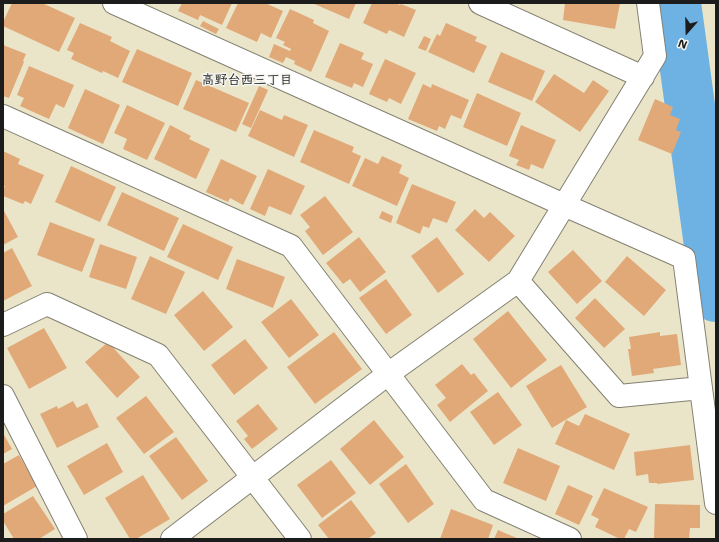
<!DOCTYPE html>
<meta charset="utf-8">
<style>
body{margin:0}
#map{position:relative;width:719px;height:542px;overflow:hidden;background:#eae5c9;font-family:"Shantell Sans",sans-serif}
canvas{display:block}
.frame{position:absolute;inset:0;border:4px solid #1c1c1c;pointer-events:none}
.north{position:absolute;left:667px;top:12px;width:40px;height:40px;-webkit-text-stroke:3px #f6f6f2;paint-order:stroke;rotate:200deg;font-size:11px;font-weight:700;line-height:16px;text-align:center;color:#1c1c1c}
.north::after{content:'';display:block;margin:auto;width:14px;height:18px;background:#1c1c1c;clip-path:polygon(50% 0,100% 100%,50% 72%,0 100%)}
</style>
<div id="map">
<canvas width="719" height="542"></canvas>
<div class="frame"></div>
<div class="north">N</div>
</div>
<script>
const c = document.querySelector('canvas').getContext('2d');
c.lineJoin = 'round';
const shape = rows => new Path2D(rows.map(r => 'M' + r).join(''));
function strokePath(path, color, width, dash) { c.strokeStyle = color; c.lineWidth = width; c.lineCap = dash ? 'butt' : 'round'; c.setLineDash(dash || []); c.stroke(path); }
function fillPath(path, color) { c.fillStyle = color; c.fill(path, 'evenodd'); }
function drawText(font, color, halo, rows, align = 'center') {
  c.font = font + ' "Shantell Sans","Klee One",sans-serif'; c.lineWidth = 3; c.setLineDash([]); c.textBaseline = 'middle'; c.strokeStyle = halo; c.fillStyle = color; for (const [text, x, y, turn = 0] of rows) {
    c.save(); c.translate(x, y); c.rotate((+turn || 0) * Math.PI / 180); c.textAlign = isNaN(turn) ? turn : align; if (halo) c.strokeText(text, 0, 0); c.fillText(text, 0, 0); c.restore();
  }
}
strokePath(shape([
 [676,3,716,297]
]), '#6db2e3', 50);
fillPath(shape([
 [12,3,42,3,75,18,59,52,3,26,3,22],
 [182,3,232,3,222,25,200,15,198,20,178,11],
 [238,3,265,3,283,11,271,38,261,33,257,42,226,28],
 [312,3,356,3,349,19],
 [372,3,395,3,400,5,401,4,416,10,404,37,389,30,387,34,363,23],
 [565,3,620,3,615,29,563,20],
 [290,9,314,20,313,23,329,31,311,72,294,64,295,61,286,57,283,63,269,57,274,44,290,51,291,49,283,45,285,42,276,38],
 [203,21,219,29,216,34,200,26],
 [80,23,112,37,110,41,130,51,118,78,103,71,102,73,71,59,74,53,67,50],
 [446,23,477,37,475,41,487,46,474,73,428,52,437,34,440,36],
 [424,36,431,39,426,51,418,48],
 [340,43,364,53,361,59,373,64,363,87,354,83,352,88,325,77],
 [3,45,26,54,23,61,24,62,9,98,3,96],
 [137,49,192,73,178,106,122,82],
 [501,52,545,71,532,101,488,82],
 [385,59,416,73,401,104,389,98,387,102,369,94],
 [29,66,74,85,64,108,56,104,49,119,20,106,24,98,17,95],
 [554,74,584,93,593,80,609,91,580,132,535,102],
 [196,80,249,103,236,132,183,109],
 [423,84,431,88,432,84,469,100,461,119,451,115,445,129,439,126,437,131,408,119],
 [259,86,268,90,251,128,242,124],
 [85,89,120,105,103,144,68,128],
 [477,93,521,113,507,146,463,127],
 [655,99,673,107,670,115,680,119,676,130,681,132,672,154,638,140],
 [127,105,165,123,147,160,123,149,127,139,114,133],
 [260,110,282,120,284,115,308,125,294,157,248,136],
 [170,125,191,136,189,139,210,149,196,179,154,159],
 [521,125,556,140,543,169,531,164,529,170,516,165,519,160,509,156],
 [314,130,354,147,352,152,361,156,349,184,300,162],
 [3,151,20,159,18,164,44,175,31,204,25,201,23,204,3,196,3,190,5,186,3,185],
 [382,156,402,165,399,173,409,178,397,206,352,186,365,158,378,164],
 [221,159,257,176,243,205,230,198,228,202,206,192],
 [71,166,116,187,100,222,55,202],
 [268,169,305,186,291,215,269,206,265,216,250,209],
 [412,184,456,202,447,223,433,218,429,228,423,226,420,234,396,223],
 [122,192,179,218,164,251,107,225],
 [325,196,353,232,323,255,305,231,310,227,300,215],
 [3,209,18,237,3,245],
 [475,209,484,218,490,212,515,236,489,262,455,230],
 [382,211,393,216,391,223,379,218],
 [50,222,95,239,82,272,37,255],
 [183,224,233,247,218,280,167,257],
 [359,237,386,272,360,292,350,279,343,284,326,263],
 [437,237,464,274,438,293,411,256],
 [100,244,137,257,126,289,89,277],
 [12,248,32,286,3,301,3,253],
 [573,250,602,281,577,304,548,272],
 [150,256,185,272,166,314,131,299],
 [627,256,666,290,644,316,605,282],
 [237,259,285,277,273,308,226,289],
 [386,279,412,315,386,334,359,298],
 [203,291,233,327,204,351,174,315],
 [595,298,625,329,604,348,575,318],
 [291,299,319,335,289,358,261,322],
 [508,311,547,360,511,388,473,339],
 [44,328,67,368,29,389,7,348],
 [334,332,362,369,315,404,287,367],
 [660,332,660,336,677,334,681,365,653,369,654,373,632,376,628,349,631,349,629,337],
 [245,339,268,368,234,395,211,365],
 [108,342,140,377,117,398,85,362],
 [462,364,471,375,474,373,488,391,450,422,437,405,446,398,435,385],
 [561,365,587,407,552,428,526,386],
 [498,392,522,425,494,445,470,412],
 [146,396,174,432,144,454,116,418],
 [73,401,77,408,87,403,99,427,57,448,40,414,57,406,58,409],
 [258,404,278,429,252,449,244,439,248,436,236,421],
 [585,414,630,434,614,470,555,444,566,420,579,426],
 [374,420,404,457,370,485,340,449],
 [3,433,12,449,3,454],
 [176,437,208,481,182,500,149,456],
 [107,443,123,472,84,495,67,466],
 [690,445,694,480,657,484,657,483,649,483,648,474,636,476,634,452],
 [518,448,560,466,546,501,503,483],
 [19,455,37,486,3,506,3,464],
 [331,460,356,493,322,518,297,485],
 [406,464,434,504,408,523,379,484],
 [143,475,170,519,136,539,130,539,105,498],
 [568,485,593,496,579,525,555,514],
 [604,488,648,507,636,532,629,529,624,539,620,539,595,527,599,519,591,515],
 [33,496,55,529,39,539,14,539,3,521,3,514],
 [351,500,376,533,368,539,329,539,318,525],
 [655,504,700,505,700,528,690,528,689,539,654,539],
 [451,509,493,525,488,539,440,539],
 [498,530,519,539,494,539]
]), '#e1a978');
const minor = shape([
 [114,3,564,205,684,258,716,503],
 [480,3,643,77],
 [3,116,291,246,484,500,570,539],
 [518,281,619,396,701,388],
 [3,325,47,304,158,355,300,539],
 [3,396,76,539],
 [172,539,388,374,518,281,655,56,648,3]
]);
strokePath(minor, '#838072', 24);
strokePath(minor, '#fff', 22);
drawText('bold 13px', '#1c1c1c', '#f6f6f2', [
 ["高野台西三丁目",247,81]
]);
</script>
